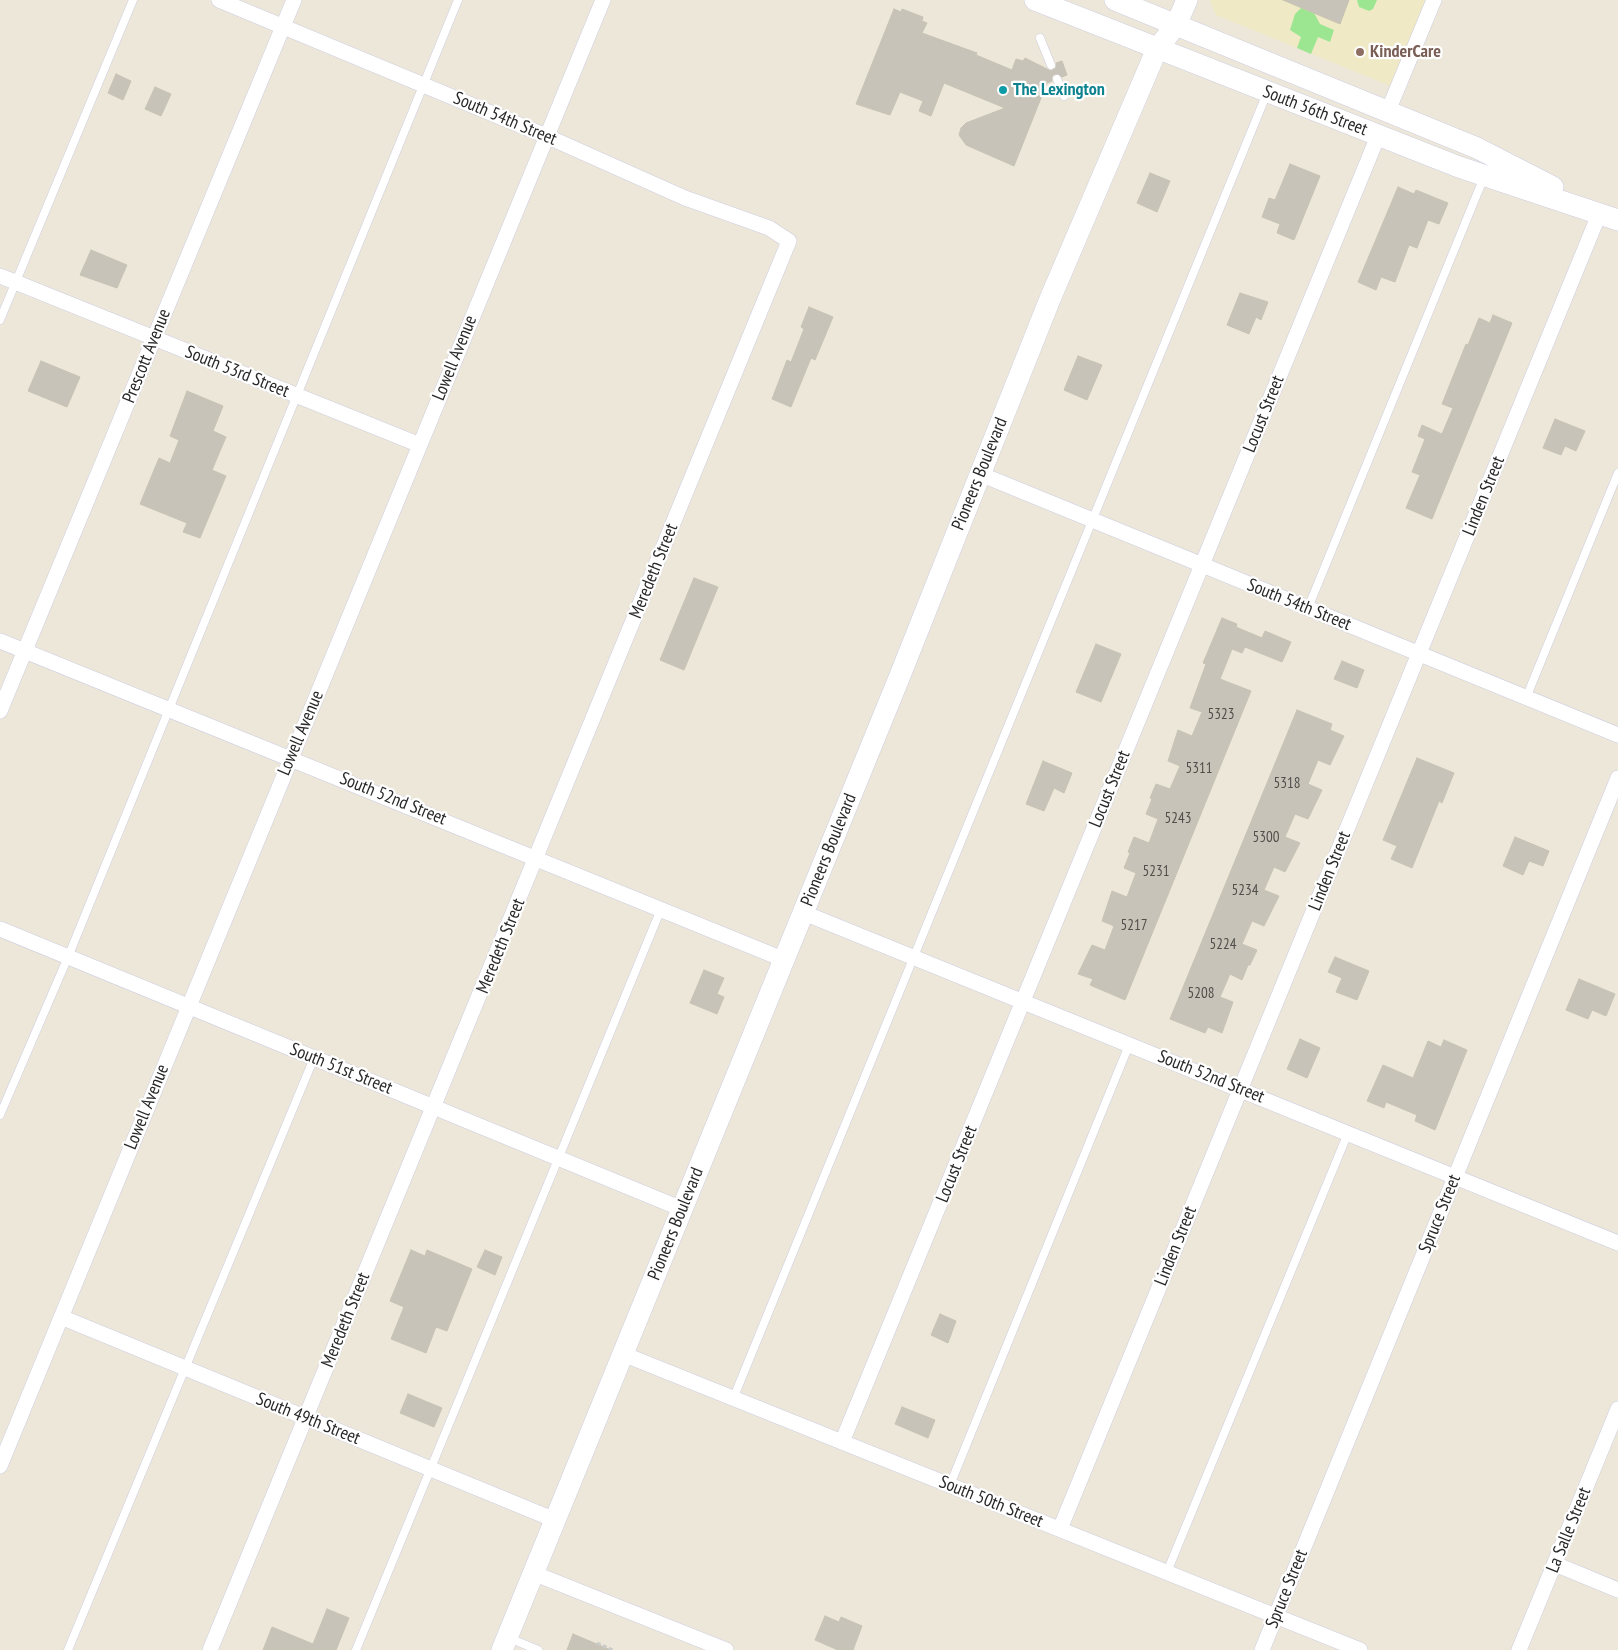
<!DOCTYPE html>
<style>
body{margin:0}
canvas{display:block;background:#ece7d8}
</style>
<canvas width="1618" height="1650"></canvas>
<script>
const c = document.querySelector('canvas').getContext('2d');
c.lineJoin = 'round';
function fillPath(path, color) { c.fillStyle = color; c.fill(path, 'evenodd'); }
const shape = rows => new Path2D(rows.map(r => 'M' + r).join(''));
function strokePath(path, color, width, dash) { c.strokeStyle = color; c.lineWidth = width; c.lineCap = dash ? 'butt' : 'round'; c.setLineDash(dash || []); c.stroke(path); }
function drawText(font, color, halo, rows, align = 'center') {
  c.font = font + ' "PT Sans Narrow",sans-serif'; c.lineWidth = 4.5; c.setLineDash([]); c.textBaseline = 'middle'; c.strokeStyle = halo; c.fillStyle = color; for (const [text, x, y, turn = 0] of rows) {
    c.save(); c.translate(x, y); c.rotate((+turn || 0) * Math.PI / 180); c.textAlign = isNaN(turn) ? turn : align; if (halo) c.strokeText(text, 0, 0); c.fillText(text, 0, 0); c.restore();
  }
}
fillPath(shape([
 [1210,0,1434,0,1398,89,1216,15]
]), '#efe9c6');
fillPath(shape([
 [1357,0,1377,0,1373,9,1369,11,1359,7],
 [1301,8,1314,13,1320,24,1334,30,1330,42,1318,37,1311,54,1297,48,1301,37,1290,30,1295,14]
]), '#9de691');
const building = shape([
 [1283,0,1349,0,1340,24,1283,0],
 [894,9,901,12,902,9,923,17,922,21,927,23,922,33,977,53,976,55,1012,70,1016,59,1023,61,1025,58,1051,71,1056,68,1056,63,1062,61,1067,75,1062,77,1055,74,1052,76,1052,81,1047,83,1014,166,966,145,959,135,961,128,966,123,1005,108,944,83,931,116,919,111,923,101,900,92,890,115,856,104,894,9],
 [116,74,131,81,123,100,108,93,116,74],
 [155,87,171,94,161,116,145,109,155,87],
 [1290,164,1320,176,1294,240,1277,233,1280,224,1262,217,1269,198,1275,200,1290,164],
 [1150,173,1170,181,1157,212,1137,203,1150,173],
 [1398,187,1414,194,1416,190,1448,203,1439,224,1428,220,1417,248,1409,245,1395,282,1381,277,1376,290,1358,282,1398,187],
 [91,250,127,265,117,288,80,275,91,250],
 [1240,293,1268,302,1261,320,1256,317,1249,334,1227,325,1240,293],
 [809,307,833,317,815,360,811,358,791,407,772,399,787,360,791,362,804,329,801,327,809,307],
 [1493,315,1512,323,1432,519,1406,508,1420,475,1412,472,1425,439,1418,436,1422,425,1442,434,1453,408,1442,404,1466,344,1468,345,1479,318,1490,323,1493,315],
 [1078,356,1102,365,1087,400,1064,390,1078,356],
 [41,361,80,377,67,407,28,391,41,361],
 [187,391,223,406,213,431,226,437,212,470,226,476,200,538,183,532,187,523,140,504,159,458,170,463,179,440,170,436,187,391],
 [1555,419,1585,431,1576,451,1565,446,1561,455,1543,448,1555,419],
 [694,578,718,587,684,670,660,660,694,578],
 [1222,618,1237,624,1236,627,1262,638,1265,631,1291,642,1282,662,1245,647,1242,653,1232,649,1220,679,1251,691,1125,1000,1090,985,1093,979,1078,974,1092,945,1105,950,1114,926,1102,921,1112,891,1127,897,1136,873,1124,868,1130,853,1128,852,1134,837,1149,843,1158,819,1146,814,1152,799,1150,798,1156,784,1170,789,1180,766,1168,761,1178,730,1192,736,1202,712,1190,708,1206,664,1203,663,1222,618],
 [1096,644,1121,654,1101,702,1076,692,1096,644],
 [1342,661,1364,670,1357,688,1334,679,1342,661],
 [1297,710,1332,724,1330,730,1344,736,1330,765,1318,760,1308,784,1322,790,1308,819,1295,814,1285,837,1300,843,1285,872,1274,867,1264,890,1279,896,1264,926,1252,921,1242,944,1257,950,1250,965,1248,965,1242,980,1230,974,1220,997,1233,1002,1222,1033,1208,1027,1205,1033,1170,1019,1297,710],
 [1417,758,1454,773,1442,803,1439,801,1412,868,1391,859,1397,846,1383,840,1417,758],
 [1043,761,1072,773,1064,793,1054,788,1044,811,1026,804,1043,761],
 [1515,837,1549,851,1543,866,1529,861,1523,875,1503,866,1515,837],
 [1335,957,1369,971,1357,1000,1336,992,1342,978,1328,972,1335,957],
 [704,970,724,978,717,994,724,997,717,1014,690,1003,704,970],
 [1579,979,1615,994,1606,1016,1592,1010,1588,1019,1566,1010,1579,979],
 [1300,1039,1320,1048,1307,1078,1287,1069,1300,1039],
 [1444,1040,1467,1050,1435,1130,1415,1121,1417,1115,1386,1102,1384,1108,1367,1101,1383,1065,1413,1078,1428,1041,1441,1047,1444,1040],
 [411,1250,425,1256,427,1250,472,1269,447,1331,436,1327,426,1353,391,1339,404,1307,390,1301,411,1250],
 [485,1250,502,1257,495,1275,477,1267,485,1250],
 [940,1314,956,1321,948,1343,931,1335,940,1314],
 [408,1394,442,1408,434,1427,400,1413,408,1394],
 [902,1407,935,1420,928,1438,895,1424,902,1407],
 [327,1609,349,1618,336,1650,263,1650,272,1627,313,1644,327,1609],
 [825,1616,839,1622,841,1617,862,1626,853,1650,838,1650,815,1640,825,1616],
 [573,1634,611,1650,567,1650,573,1634]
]);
fillPath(building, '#c7c3b8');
strokePath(building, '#c7c3b2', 1);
const lane = shape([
 [1040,38,1051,65],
 [1057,79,1064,96],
 [0,320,133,0],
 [1308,608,1484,177],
 [1526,698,1618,473],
 [0,1115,68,957,458,0],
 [733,1399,1267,93],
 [950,1485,1129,1045],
 [1167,1572,1348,1133],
 [509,1638,538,1650],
 [68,1650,314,1058],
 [356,1650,661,909]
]);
const street = shape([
 [1388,111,1434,0],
 [0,276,420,445],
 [980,474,1618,735],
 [0,641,785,960],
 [0,711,294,0],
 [804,913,1618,1243],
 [0,929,682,1209],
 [61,1317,555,1520],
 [623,1354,1360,1650],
 [842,1442,1378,136],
 [0,1466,603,0],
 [1060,1529,1600,212],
 [1555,1564,1618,1590],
 [533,1573,726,1650],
 [210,1650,789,241,769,228,685,198,546,136,219,0],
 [1262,1650,1618,778],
 [1519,1650,1618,1409]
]);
const secondary = shape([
 [1035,0,1459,167,1618,220],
 [1115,0,1477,148,1553,187],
 [502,1650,899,678,1050,299,1157,49,1176,25,1187,0]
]);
strokePath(lane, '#cecde2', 9);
strokePath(street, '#cecde2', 16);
strokePath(secondary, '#cecde2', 22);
strokePath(shape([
 [597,1643,613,1650]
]), '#cbcbcb', 3, [4, 2.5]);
strokePath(lane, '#fff', 8);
strokePath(street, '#fff', 15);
strokePath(secondary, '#fff', 21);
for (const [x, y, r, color] of [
 [1360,52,5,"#8d6e63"],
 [1003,90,5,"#0f9aa8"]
]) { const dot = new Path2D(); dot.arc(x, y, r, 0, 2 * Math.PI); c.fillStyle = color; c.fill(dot); strokePath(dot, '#fff', 2); }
drawText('15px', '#504f4c', null, [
 ["5323",1221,715],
 ["5311",1199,769],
 ["5318",1287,784],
 ["5243",1178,819],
 ["5300",1266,838],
 ["5231",1156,872],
 ["5234",1245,891],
 ["5217",1134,926],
 ["5224",1223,945],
 ["5208",1201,994]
]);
drawText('bold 18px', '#785e54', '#fff', [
 ["KinderCare",1370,52]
], 'left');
drawText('bold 18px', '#0d838f', '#fff', [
 ["The Lexington",1013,90]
], 'left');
drawText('18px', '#282828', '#fff', [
 ["South 56th Street",1315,111,21],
 ["South 54th Street",505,119,23],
 ["Prescott Avenue",147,356,-68],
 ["Lowell Avenue",455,358,-68],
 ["South 53rd Street",237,372,22],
 ["Locust Street",1264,414,-68],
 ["Pioneers Boulevard",980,474,-68],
 ["Linden Street",1484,496,-68],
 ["Meredeth Street",654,571,-68],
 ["South 54th Street",1299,605,22],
 ["Lowell Avenue",301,733,-67],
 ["Locust Street",1110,789,-68],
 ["South 52nd Street",393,799,22],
 ["Pioneers Boulevard",829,850,-68],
 ["Linden Street",1330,871,-68],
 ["Meredeth Street",501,946,-68],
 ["South 51st Street",341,1069,22],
 ["South 52nd Street",1211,1077,22],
 ["Lowell Avenue",147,1107,-68],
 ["Locust Street",957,1164,-68],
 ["Spruce Street",1440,1214,-68],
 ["Pioneers Boulevard",676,1224,-68],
 ["Linden Street",1176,1246,-68],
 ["Meredeth Street",346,1320,-68],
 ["South 49th Street",308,1419,22],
 ["South 50th Street",991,1502,22],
 ["La Salle Street",1569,1530,-68],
 ["Spruce Street",1287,1589,-68]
]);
</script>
